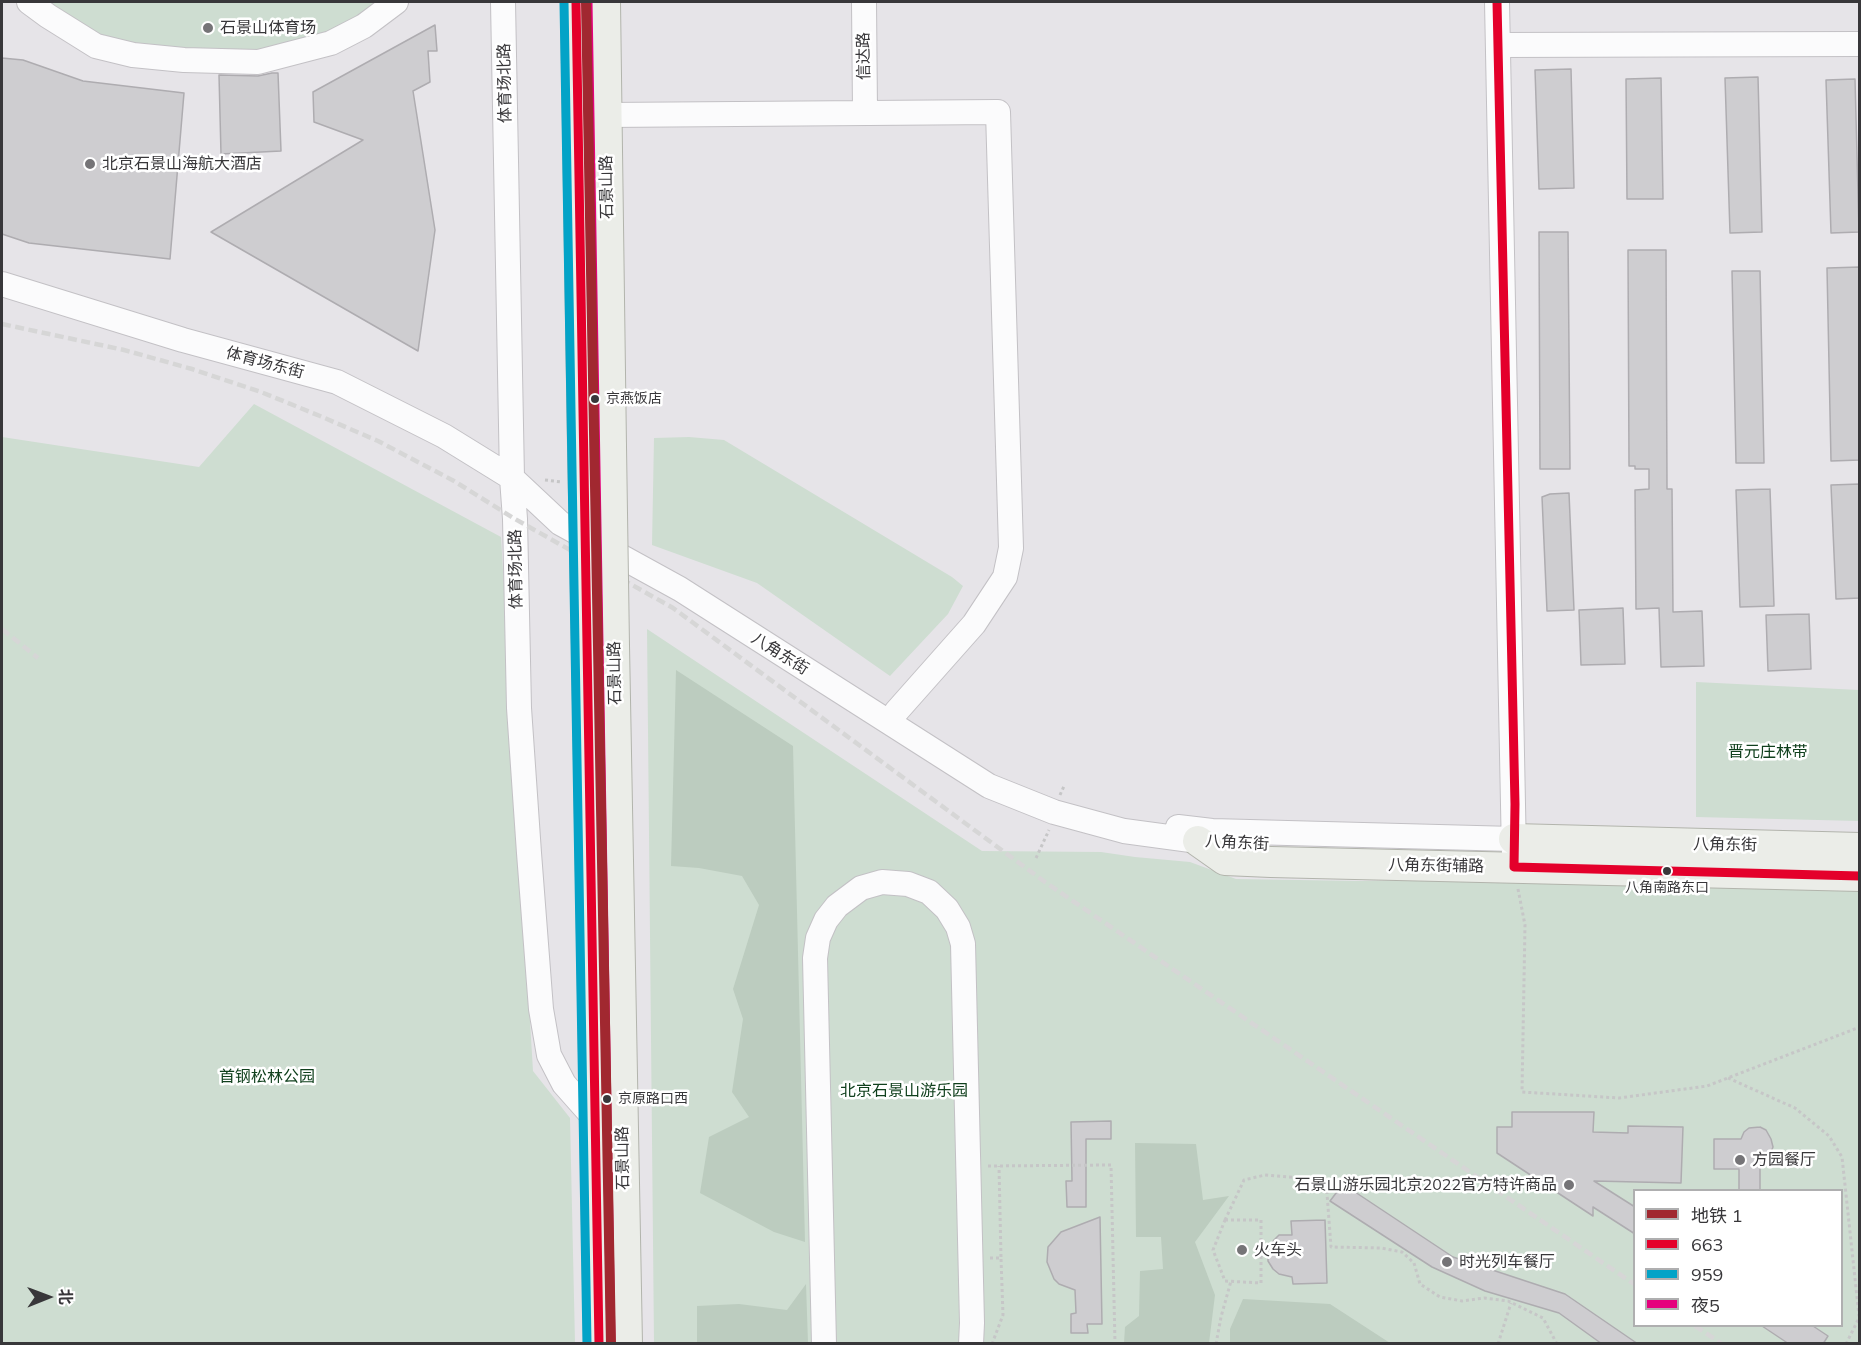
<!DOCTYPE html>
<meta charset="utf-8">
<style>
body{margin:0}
#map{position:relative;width:1861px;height:1345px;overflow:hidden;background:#e6e4e8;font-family:Mulish,"Noto Sans SC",sans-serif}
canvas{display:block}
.frame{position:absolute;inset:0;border:3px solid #38373a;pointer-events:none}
.legend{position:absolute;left:1633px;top:1189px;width:210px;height:138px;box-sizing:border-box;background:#fff;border:2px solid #afafb0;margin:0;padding:8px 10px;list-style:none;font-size:18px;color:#38373a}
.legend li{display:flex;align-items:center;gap:12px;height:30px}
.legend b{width:30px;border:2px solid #afafb0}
.north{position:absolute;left:18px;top:1267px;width:60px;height:60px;-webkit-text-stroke:4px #fff;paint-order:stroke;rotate:89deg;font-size:16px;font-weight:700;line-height:24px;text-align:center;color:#38373a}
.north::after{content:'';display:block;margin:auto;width:21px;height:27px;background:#38373a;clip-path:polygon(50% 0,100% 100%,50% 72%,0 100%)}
</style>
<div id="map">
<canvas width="1861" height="1345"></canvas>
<div class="frame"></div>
<ul class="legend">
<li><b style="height:8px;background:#a12830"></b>地铁 1</li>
<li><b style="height:8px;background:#e4002b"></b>663</li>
<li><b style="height:8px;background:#03a3c7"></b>959</li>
<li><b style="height:8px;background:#e5007d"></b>夜5</li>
</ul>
<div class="north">北</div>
</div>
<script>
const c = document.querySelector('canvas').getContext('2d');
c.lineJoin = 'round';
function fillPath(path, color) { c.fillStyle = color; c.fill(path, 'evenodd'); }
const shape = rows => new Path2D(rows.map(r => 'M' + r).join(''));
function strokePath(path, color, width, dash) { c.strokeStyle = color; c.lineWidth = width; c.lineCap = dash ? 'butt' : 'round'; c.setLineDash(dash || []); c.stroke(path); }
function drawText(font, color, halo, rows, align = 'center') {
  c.font = font + ' Mulish,"Noto Sans SC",sans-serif'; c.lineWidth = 5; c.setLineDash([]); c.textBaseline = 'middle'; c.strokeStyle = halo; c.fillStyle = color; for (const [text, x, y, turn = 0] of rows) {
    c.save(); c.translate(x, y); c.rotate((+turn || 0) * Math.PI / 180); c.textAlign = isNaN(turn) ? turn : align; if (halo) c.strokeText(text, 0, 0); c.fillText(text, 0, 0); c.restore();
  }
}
fillPath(shape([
 [37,2,382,2,328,35,271,52,218,56,101,42],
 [254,404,501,537,533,1071,570,1118,575,1343,2,1343,2,437,199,467],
 [689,437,724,440,952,577,963,586,948,614,890,676,757,583,652,545,654,438],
 [647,629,982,851,1101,852,1135,857,1190,862,1236,879,1360,881,1470,879,1859,884,1859,1343,654,1343],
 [1634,1190,1842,1190,1842,1326,1634,1326],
 [1696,682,1859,690,1859,821,1696,817]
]), '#ceddd1');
fillPath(shape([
 [676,670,793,746,805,1242,774,1232,700,1193,709,1137,749,1117,732,1092,743,1019,733,989,759,905,742,876,699,868,671,866],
 [1135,1143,1196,1144,1203,1200,1229,1196,1195,1242,1215,1295,1209,1343,1124,1343,1125,1327,1139,1316,1140,1271,1163,1269,1161,1237,1136,1237],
 [806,1284,808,1343,697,1343,697,1306,739,1304,787,1310],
 [1243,1299,1330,1304,1390,1343,1230,1343,1230,1329]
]), '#bcccbf');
const building = shape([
 [435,25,437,51,428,51,430,82,413,91,435,230,418,351,211,232,363,140,314,122,313,92,435,25],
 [2,58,23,60,83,81,184,93,170,259,29,243,2,234,2,58],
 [1571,69,1574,188,1539,189,1535,70,1571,69],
 [272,73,278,73,281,151,221,154,219,75,258,76,272,73],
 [1758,77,1762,232,1730,233,1725,78,1758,77],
 [1661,78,1663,199,1627,199,1626,79,1661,78],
 [1855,79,1859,232,1831,233,1826,80,1855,79],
 [1539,232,1568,232,1570,469,1540,469,1539,232],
 [1628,250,1666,250,1667,489,1672,489,1673,612,1702,611,1704,666,1661,667,1659,608,1636,609,1635,490,1649,489,1649,469,1635,469,1635,466,1629,466,1628,250],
 [1860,267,1860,460,1831,461,1827,268,1860,267],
 [1732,271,1760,271,1764,463,1736,463,1732,271],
 [1860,484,1860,598,1836,599,1831,485,1860,484],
 [1770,489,1774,606,1740,607,1736,490,1770,489],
 [1569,493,1574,610,1547,611,1542,497,1550,494,1569,493],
 [1623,608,1625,664,1581,665,1579,610,1623,608],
 [1809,614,1811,669,1768,671,1766,615,1809,614],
 [1512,1112,1594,1112,1593,1132,1628,1133,1628,1126,1683,1127,1681,1183,1594,1181,1635,1207,1635,1234,1593,1207,1593,1216,1497,1153,1497,1127,1512,1127,1512,1112],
 [1111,1121,1111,1139,1086,1139,1086,1207,1067,1207,1066,1181,1072,1181,1071,1122,1111,1121],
 [1760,1127,1766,1130,1771,1139,1773,1147,1771,1152,1760,1168,1760,1191,1739,1191,1739,1169,1714,1169,1714,1139,1741,1139,1744,1132,1749,1128,1760,1127],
 [1343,1184,1453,1257,1565,1294,1638,1344,1602,1344,1559,1313,1485,1291,1432,1267,1330,1201,1343,1184],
 [1100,1217,1102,1324,1087,1324,1088,1333,1071,1333,1071,1314,1076,1313,1075,1290,1059,1284,1054,1279,1047,1262,1048,1247,1061,1232,1100,1217],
 [1325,1220,1327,1283,1293,1284,1292,1277,1279,1274,1273,1269,1268,1261,1268,1249,1274,1240,1279,1235,1292,1235,1291,1221,1325,1220],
 [1762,1326,1813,1326,1828,1336,1823,1344,1789,1344,1762,1326]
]);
fillPath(building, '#cecdd0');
strokePath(building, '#aeacb0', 1.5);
const minor = shape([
 [29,2,48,16,96,46,133,55,184,60,258,62,331,43,364,26,396,2],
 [503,2,512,478,515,519,519,708,529,853,541,1009,549,1055,564,1084,595,1119],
 [864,2,865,111],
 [1497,2,1514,854],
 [1498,45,1860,44],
 [606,115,998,112,1011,548,1005,577,974,624,896,712],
 [2,284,183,340,337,382,444,436,512,478,560,523,680,589,989,786,1054,812,1124,831,1198,841],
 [1178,827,1212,831,1514,839],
 [824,1344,815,958,818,938,826,920,837,906,861,888,882,882,908,884,929,892,947,909,958,927,963,944,972,1323,971,1344]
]);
const major = shape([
 [576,2,583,447],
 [605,2,611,447],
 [587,646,599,1344],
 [614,646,627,1344],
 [1514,839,1860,848],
 [1198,841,1225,860,1271,862,1860,876]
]);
strokePath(minor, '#c3c1c5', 26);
strokePath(major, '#b2b4ac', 32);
strokePath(shape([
 [545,480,562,482],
 [1060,795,1064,786],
 [1036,858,1049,830],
 [1518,889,1525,925,1522,1092,1619,1098,1707,1086,1860,1027],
 [1728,1078,1795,1108,1829,1136,1842,1157,1859,1316],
 [988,1166,1111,1165,1115,1344],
 [1225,1220,1244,1180,1265,1175,1326,1180,1331,1247,1381,1248,1402,1252,1414,1263,1420,1284,1440,1297,1462,1301,1484,1298,1508,1301,1543,1318,1557,1344],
 [1225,1220,1261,1220,1261,1283,1225,1281,1213,1250,1225,1220],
 [990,1258,1001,1258,999,1166],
 [992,1344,1003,1315,1001,1258],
 [1216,1344,1221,1317,1231,1281],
 [1498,1344,1511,1303],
 [1846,1344,1860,1316]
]), '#c6c6c7', 3, [3, 3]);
strokePath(minor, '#fbfbfc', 24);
strokePath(major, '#ebede8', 30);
strokePath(shape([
 [2,324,124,350,192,369,261,392,320,416,378,441,454,481,515,519,673,608,1045,882,1634,1284],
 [2,629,38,658],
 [1695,1326,1722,1344]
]), '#d6d6d6', 4.5, [9, 4.5]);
const majorBridge = shape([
 [583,447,587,646],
 [611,447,614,646]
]);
strokePath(majorBridge, '#b2b4ac', 32, []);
strokePath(majorBridge, '#ebede8', 30);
strokePath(shape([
 [576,2,599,1344],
 [1497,2,1515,804,1514,867,1860,876]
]), '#e4002b', 9);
strokePath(shape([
 [564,2,587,1344]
]), '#03a3c7', 9);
strokePath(shape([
 [588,2,611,1344]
]), '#e5007d', 9);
strokePath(shape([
 [586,2,611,1344]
]), '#a12830', 10);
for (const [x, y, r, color] of [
 [208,28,6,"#757477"],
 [90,164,6,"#757477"],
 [595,399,5,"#38373a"],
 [1667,871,5,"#38373a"],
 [607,1099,5,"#38373a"],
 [1740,1160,6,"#757477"],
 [1569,1185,6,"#757477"],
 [1242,1250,6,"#757477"],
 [1447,1262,6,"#757477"]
]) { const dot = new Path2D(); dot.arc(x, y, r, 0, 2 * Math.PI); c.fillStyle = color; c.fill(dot); strokePath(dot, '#fff', 2); }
drawText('14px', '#38373a', '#fff', [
 ["京燕饭店",606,399],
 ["八角南路东口",1667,888,"center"],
 ["京原路口西",618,1099]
], 'left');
drawText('16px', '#38373a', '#fff', [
 ["石景山体育场",220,28],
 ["北京石景山海航大酒店",102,164],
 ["方园餐厅",1752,1160],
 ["石景山游乐园北京2022官方特许商品",1557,1185,"right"],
 ["火车头",1254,1250],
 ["时光列车餐厅",1459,1262]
], 'left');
drawText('16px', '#38373a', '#fff', [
 ["信达路",864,56,-91],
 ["体育场北路",505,83,-91],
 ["石景山路",607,187,-91],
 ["体育场东街",265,363,15],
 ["体育场北路",516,569,-91],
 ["八角东街",780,654,32],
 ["石景山路",615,673,-91],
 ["八角东街",1237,843,3],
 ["八角东街",1725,845,1],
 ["八角东街辅路",1436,866,1],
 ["石景山路",623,1158,-91]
]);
drawText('16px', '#10401d', '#fff', [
 ["晋元庄林带",1768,752],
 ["首钢松林公园",267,1077],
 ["北京石景山游乐园",904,1091]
]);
</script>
